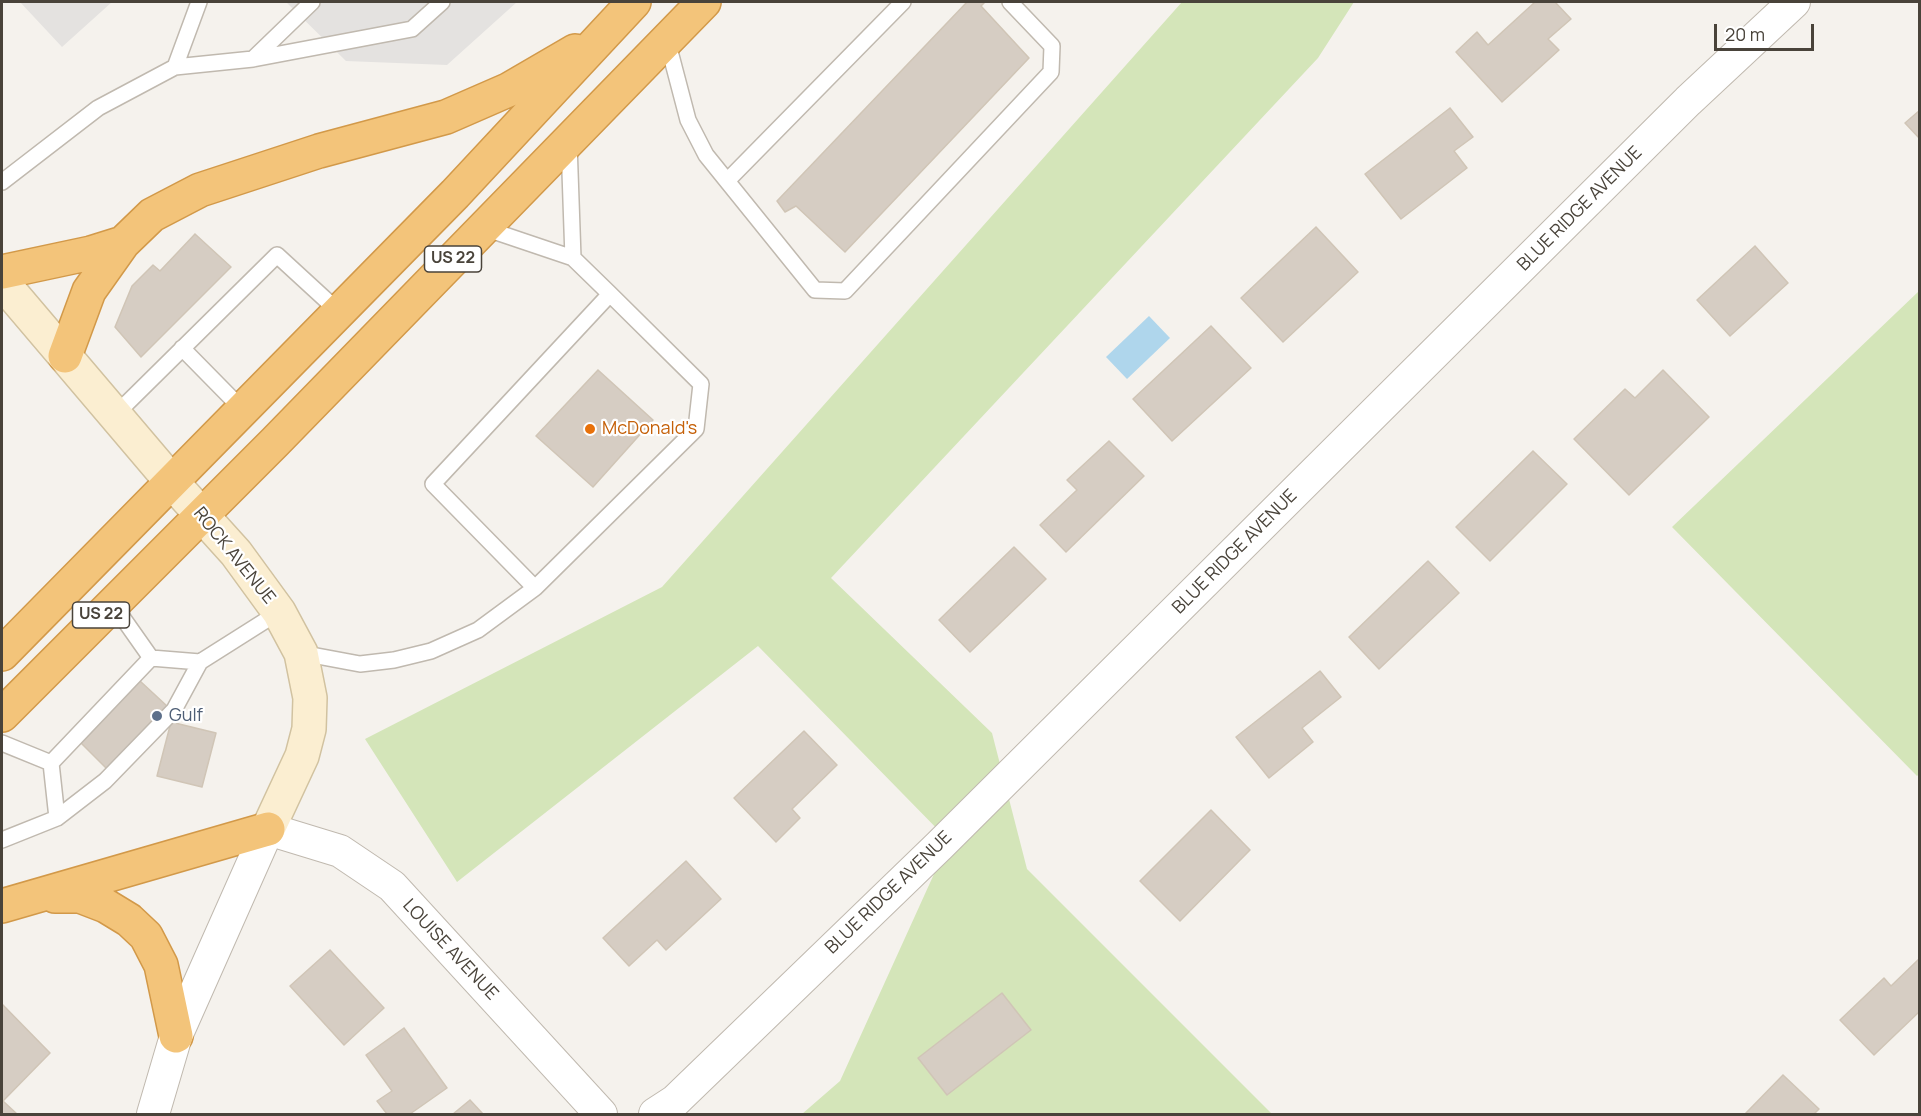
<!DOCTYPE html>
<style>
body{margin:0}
#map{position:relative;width:1921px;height:1116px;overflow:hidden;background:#f5f2ed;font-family:Manrope,sans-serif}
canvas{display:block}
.frame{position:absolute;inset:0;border:3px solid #49433a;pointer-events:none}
.scale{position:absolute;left:1714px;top:24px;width:100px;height:27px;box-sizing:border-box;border:3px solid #49433a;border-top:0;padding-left:8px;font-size:18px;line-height:21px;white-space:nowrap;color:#49433a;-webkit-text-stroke:4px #fff;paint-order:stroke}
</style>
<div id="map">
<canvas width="1921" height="1116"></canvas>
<div class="frame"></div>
<div class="scale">20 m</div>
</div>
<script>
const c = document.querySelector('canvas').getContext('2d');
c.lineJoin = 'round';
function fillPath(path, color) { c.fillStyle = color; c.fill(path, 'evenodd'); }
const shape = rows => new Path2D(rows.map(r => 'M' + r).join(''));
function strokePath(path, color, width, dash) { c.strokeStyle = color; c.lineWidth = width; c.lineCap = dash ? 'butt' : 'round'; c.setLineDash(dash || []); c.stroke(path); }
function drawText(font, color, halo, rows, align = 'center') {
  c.font = font + ' Manrope,sans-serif'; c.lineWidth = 4.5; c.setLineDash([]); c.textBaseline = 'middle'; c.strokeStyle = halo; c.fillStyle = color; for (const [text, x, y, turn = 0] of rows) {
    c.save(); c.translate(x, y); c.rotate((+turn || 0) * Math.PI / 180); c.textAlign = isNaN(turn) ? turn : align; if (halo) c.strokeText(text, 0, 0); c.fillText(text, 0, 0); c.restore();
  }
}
fillPath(shape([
 [1182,2,1354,2,1318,58,831,578,992,733,1027,869,1272,1114,802,1114,840,1081,949,841,758,646,457,882,365,739,662,587],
 [1919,291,1920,773,1917,776,1672,527]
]), '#d4e5b9');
fillPath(shape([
 [20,2,112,2,62,47],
 [286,2,517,2,447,65,346,61]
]), '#e4e2e0');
fillPath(shape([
 [1149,316,1170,338,1127,379,1106,357]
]), '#afd6ec');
const building = shape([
 [967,2,985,2,981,6,1029,58,845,252,796,206,785,212,777,201,967,2],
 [1535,2,1555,2,1571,19,1548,39,1559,50,1502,102,1456,52,1477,32,1488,45,1535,2],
 [1450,108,1473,137,1454,151,1467,168,1401,219,1365,174,1450,108],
 [1920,110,1920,139,1905,123,1920,110],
 [1316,227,1358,272,1283,342,1241,298,1316,227],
 [195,234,231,267,141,357,115,327,132,286,153,265,160,271,195,234],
 [1755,246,1788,283,1730,336,1697,300,1755,246],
 [1211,326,1251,368,1172,441,1133,399,1211,326],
 [598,370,653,420,593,487,536,436,598,370],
 [1663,370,1709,417,1629,495,1574,439,1625,389,1635,398,1663,370],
 [1109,441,1144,476,1066,552,1040,525,1077,490,1067,480,1109,441],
 [1533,451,1567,484,1490,561,1456,527,1533,451],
 [1014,547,1046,579,970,652,939,620,1014,547],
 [1428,561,1459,593,1379,669,1349,637,1428,561],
 [1320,671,1341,697,1302,728,1313,742,1269,778,1236,737,1320,671],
 [140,681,167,706,107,769,81,743,140,681],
 [171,722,216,733,202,787,157,776,171,722],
 [804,731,837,765,792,809,800,818,776,842,734,798,804,731],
 [1211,810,1250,850,1180,921,1140,881,1211,810],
 [686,861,721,899,666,950,657,940,629,966,603,938,686,861],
 [330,950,384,1008,344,1045,290,986,330,950],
 [1920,958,1920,1011,1874,1055,1840,1020,1884,978,1891,986,1920,958],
 [1002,993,1031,1030,947,1095,918,1058,1002,993],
 [2,1004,50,1053,3,1101,17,1114,2,1114,2,1004],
 [404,1028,447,1088,410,1114,387,1114,377,1101,392,1091,366,1055,404,1028],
 [1783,1075,1819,1109,1814,1114,1745,1114,1783,1075],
 [470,1100,483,1114,453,1114,470,1100]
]);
fillPath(building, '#d6cdc3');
strokePath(building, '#d0c5b6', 1.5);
const lane = shape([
 [667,40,688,120,706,155,815,290,845,291,1051,72,1052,46,1010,2],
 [253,59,412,29,442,2],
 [175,67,253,59,312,2],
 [727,181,903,2],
 [2,182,98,108,175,67,199,2],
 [484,228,573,258,569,143],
 [573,258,610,294,701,384,696,429,535,588,433,484,610,294],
 [182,348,243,410],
 [115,415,277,255,338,311],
 [113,604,151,658],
 [301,653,360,664,394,660,431,651,478,630,535,588],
 [2,743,51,763],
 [57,818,51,763,151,658,200,662],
 [2,840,57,818,105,781,174,710,200,662,279,612]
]);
const street = shape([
 [153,1114,176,1036,268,829,340,851,392,886,601,1114],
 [655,1114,675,1101,939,846,1688,101,1794,2]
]);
const secondary = shape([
 [2,282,171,481,236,553,279,612,301,653,310,698,309,729,302,756,268,829]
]);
const highway = shape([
 [2,272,91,253,123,243,152,215,200,190,319,151,446,117,508,90,575,51],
 [65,356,89,291,123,243],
 [2,654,455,194,634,2],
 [2,715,275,442,704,2],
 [55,896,80,896,106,906,129,920,146,936,161,965,176,1036],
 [2,906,268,829]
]);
strokePath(lane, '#c0b9af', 18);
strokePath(street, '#c0b9af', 34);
strokePath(secondary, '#d1c2a0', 36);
strokePath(highway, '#d29949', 36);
strokePath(lane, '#fff', 15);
strokePath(street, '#fff', 32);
strokePath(secondary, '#fbeed1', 33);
strokePath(highway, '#f3c47a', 33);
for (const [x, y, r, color] of [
 [590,429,6,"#e8710a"],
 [157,716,6,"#5c6f8a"]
]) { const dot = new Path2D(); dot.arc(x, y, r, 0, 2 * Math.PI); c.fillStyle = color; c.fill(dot); strokePath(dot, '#fff', 2); }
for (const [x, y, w] of [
 [453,259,57],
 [101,615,57]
]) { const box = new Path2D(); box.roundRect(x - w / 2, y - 13, w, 26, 4.5); c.fillStyle = '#fff'; c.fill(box); strokePath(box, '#49433a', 1.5); }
drawText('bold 16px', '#49433a', null, [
 ["US 22",453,259],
 ["US 22",101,615]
]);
drawText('18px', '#49433a', '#fff', [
 ["BLUE RIDGE AVENUE",1580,209,-45],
 ["BLUE RIDGE AVENUE",1235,552,-45],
 ["ROCK AVENUE",234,556,51],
 ["BLUE RIDGE AVENUE",889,893,-44],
 ["LOUISE AVENUE",450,950,47]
]);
drawText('18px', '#c56008', '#fff', [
 ["McDonald's",602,429]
], 'left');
drawText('18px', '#4e5e75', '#fff', [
 ["Gulf",169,716]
], 'left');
</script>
